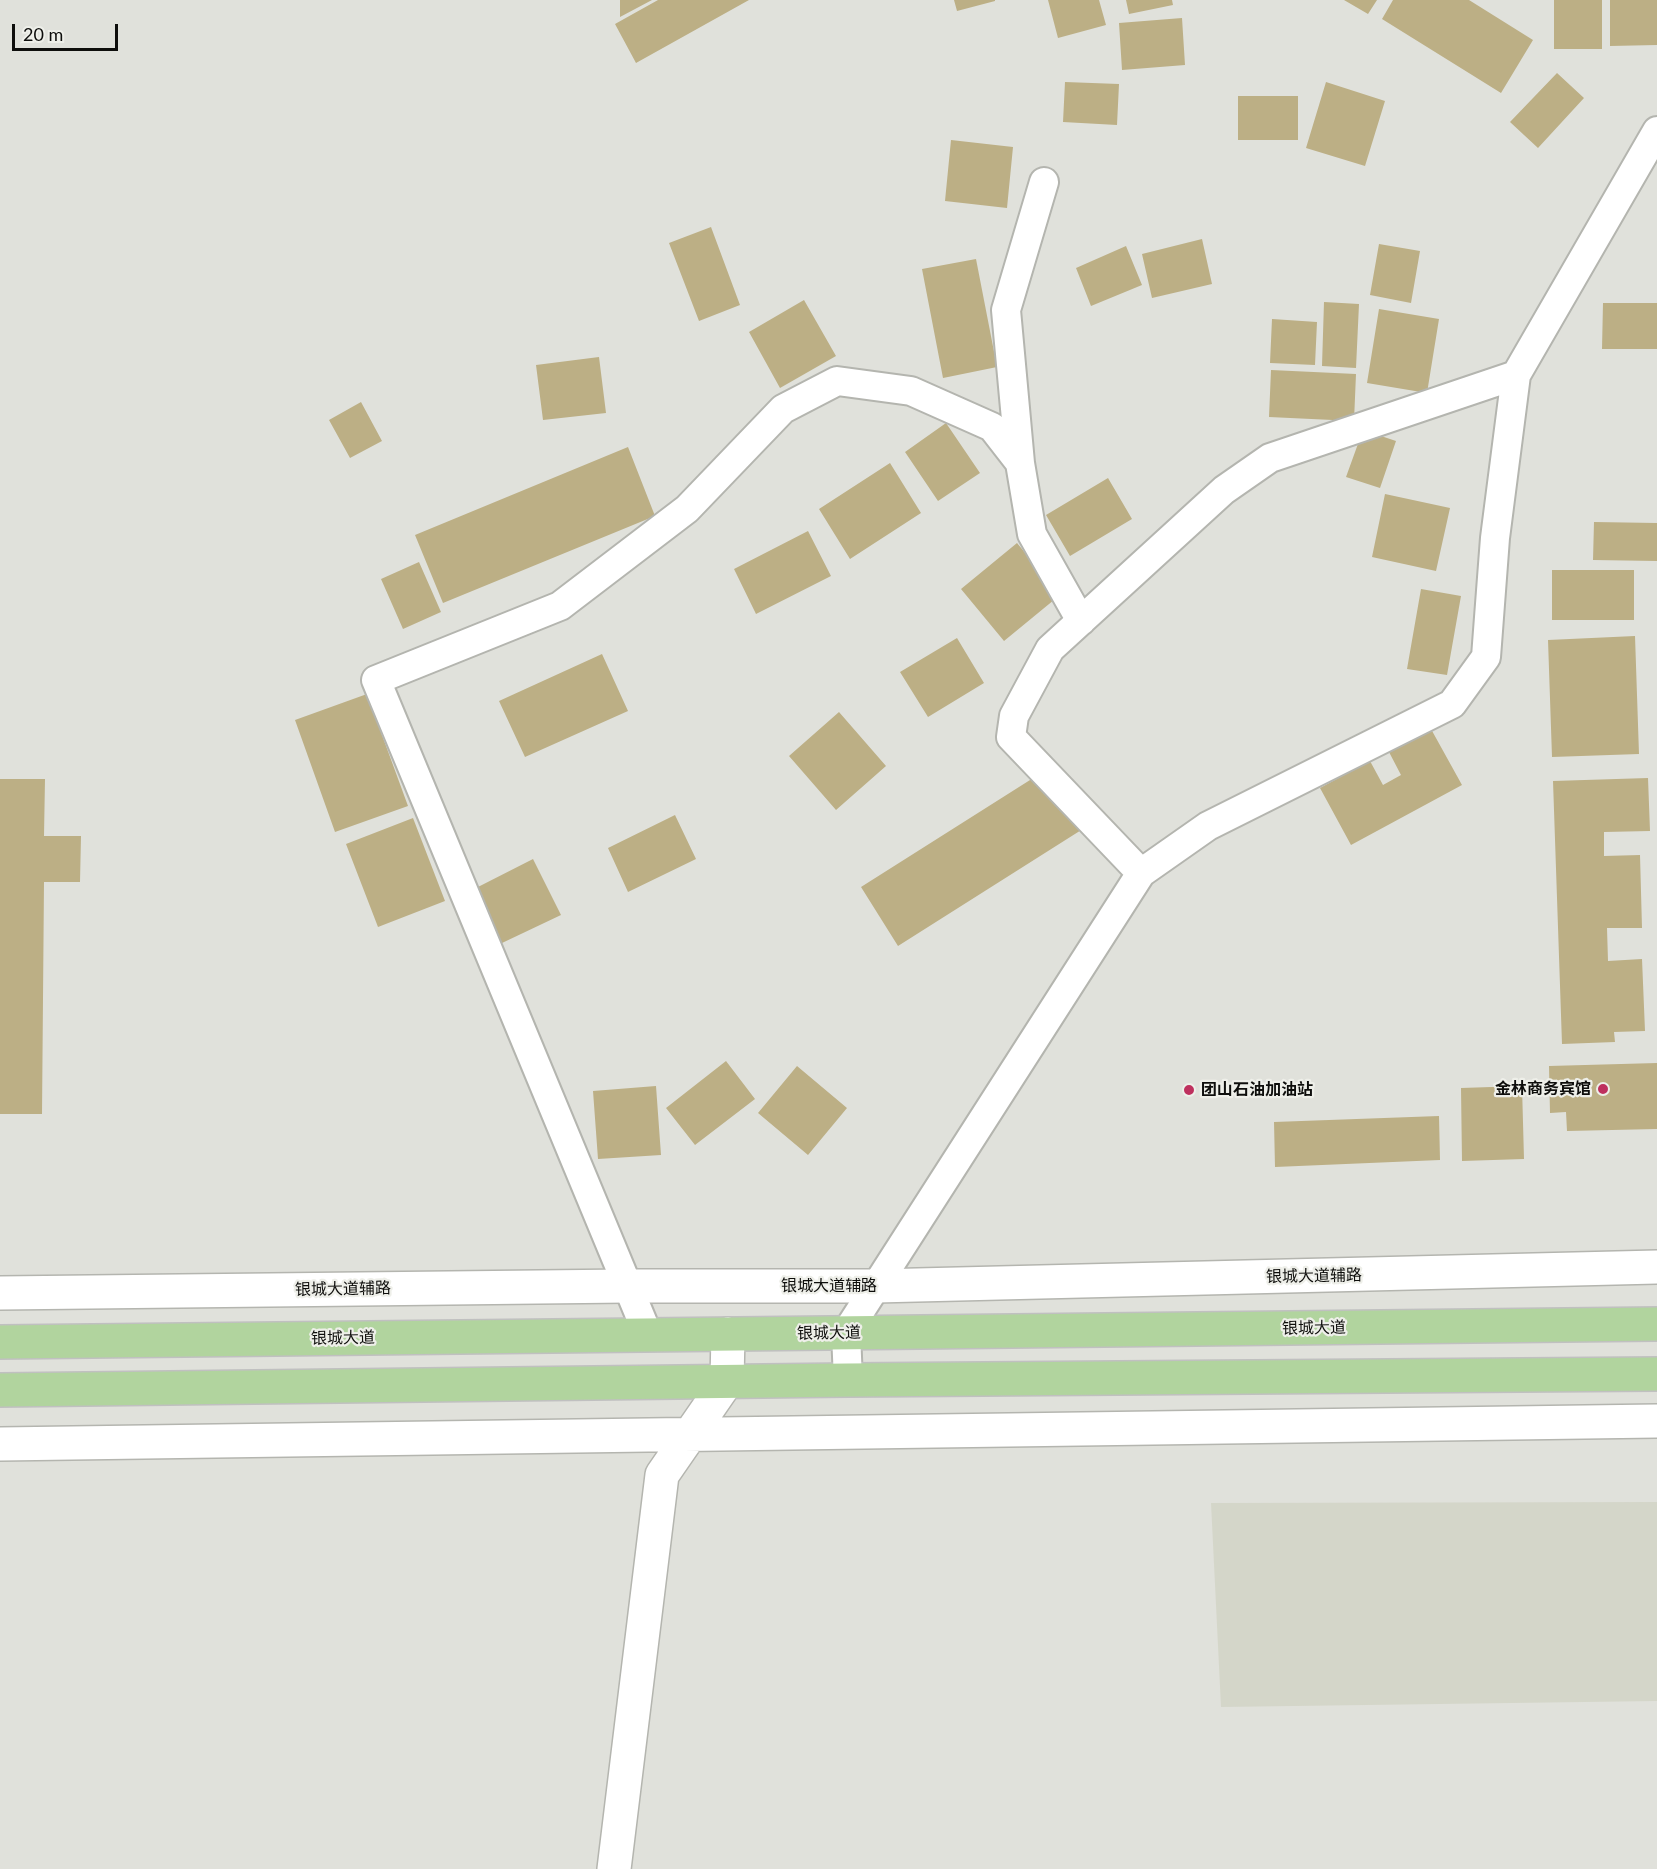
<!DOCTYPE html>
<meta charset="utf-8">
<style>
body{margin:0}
#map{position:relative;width:1657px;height:1869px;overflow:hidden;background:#e0e1db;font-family:Lato,sans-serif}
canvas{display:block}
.scale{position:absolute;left:12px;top:24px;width:106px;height:27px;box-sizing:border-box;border:3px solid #0e0e0c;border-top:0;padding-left:8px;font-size:18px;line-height:21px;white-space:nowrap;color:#0e0e0c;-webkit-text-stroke:4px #eeefe9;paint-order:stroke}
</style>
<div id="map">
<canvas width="1657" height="1869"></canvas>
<div class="scale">20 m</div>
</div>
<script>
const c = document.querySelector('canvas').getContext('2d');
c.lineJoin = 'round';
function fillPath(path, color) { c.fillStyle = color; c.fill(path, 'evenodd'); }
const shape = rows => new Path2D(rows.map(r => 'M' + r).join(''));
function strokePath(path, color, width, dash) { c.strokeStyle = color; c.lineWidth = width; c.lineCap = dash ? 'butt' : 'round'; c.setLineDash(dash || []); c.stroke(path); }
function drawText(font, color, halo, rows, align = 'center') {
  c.font = font + ' Lato,"Noto Sans SC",sans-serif'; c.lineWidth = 4.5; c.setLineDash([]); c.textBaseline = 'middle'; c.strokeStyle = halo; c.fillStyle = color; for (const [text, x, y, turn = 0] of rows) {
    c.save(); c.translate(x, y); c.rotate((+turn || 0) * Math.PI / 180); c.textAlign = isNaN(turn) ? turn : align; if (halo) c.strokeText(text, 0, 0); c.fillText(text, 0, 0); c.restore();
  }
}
fillPath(shape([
 [1657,1502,1657,1701,1221,1707,1211,1503]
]), '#d4d6c9');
fillPath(shape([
 [620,0,652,0,620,17],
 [658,0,749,0,636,63,615,24],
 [954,0,995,0,995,1,957,11],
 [1048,0,1099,0,1106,25,1058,38],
 [1126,0,1172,0,1173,5,1129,14],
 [1344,0,1377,0,1368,14],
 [1393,0,1469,0,1533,40,1501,93,1382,19],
 [1554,0,1602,0,1602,49,1554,49],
 [1610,0,1657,0,1657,45,1610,46],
 [1182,18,1185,65,1122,70,1119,23],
 [1557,73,1584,98,1538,148,1510,122],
 [1065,82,1119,84,1117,125,1063,122],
 [1326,82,1385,101,1365,166,1306,148],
 [1238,96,1298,96,1298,140,1238,140],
 [951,140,1013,147,1007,208,945,201],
 [711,227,740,305,699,321,669,243],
 [1202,239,1212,284,1152,298,1142,254],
 [1379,244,1420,251,1411,303,1370,295],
 [1126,246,1142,285,1091,306,1076,268],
 [976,259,997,367,943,378,922,269],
 [804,300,836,356,780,388,749,332],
 [1324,302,1359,304,1356,368,1322,366],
 [1603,303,1657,303,1657,349,1602,349],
 [1379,309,1439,319,1427,393,1367,383],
 [1272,319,1317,322,1315,365,1270,363],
 [599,357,606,413,543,420,536,365],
 [1271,370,1356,374,1354,421,1269,417],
 [361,402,382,441,350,458,329,420],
 [946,423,980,473,938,501,905,452],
 [1363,430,1396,441,1380,488,1346,477],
 [628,447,655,516,443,603,415,535],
 [890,463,921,513,850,559,819,509],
 [1108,478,1132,519,1070,556,1046,515],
 [1385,494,1450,508,1436,571,1372,557],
 [1594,522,1657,523,1657,561,1593,560],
 [808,531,831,576,756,614,734,569],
 [1017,543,1060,595,1004,641,961,589],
 [419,562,441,612,403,629,381,579],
 [1552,570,1634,570,1634,620,1552,620],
 [1421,589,1461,596,1447,675,1407,669],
 [1635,636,1639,754,1552,757,1548,640],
 [957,638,984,683,928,717,900,672],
 [602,654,628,711,525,757,499,701],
 [367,694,408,806,335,832,295,720],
 [839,712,886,766,836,810,789,756],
 [1431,729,1462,785,1351,845,1320,788,1370,761,1383,785,1401,775,1389,752],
 [1049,768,1086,827,898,946,861,887],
 [1648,778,1650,831,1604,832,1604,856,1640,855,1642,928,1607,928,1608,961,1642,959,1645,1031,1614,1032,1615,1042,1562,1044,1553,781],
 [0,779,45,779,44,836,81,836,80,882,44,882,42,1114,0,1114],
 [675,815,696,859,628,892,608,848],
 [413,818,445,901,378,927,346,844],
 [533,859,561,915,502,943,476,888],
 [726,1061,755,1099,695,1145,666,1108],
 [1657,1063,1657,1129,1567,1131,1566,1112,1550,1113,1549,1066],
 [797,1066,847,1108,808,1155,758,1113],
 [656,1086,661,1155,598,1159,593,1091],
 [1522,1086,1524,1159,1462,1161,1461,1088],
 [1439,1116,1440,1160,1275,1167,1274,1122]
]), '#bcaf85');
const street = shape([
 [1020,463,1006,310,1044,182],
 [1141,873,1011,737,1014,716,1050,649,1224,490,1270,458,1516,375],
 [648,1335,376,680,560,606,687,509,783,409,837,381,911,391,992,427,1020,463,1032,534,1081,621],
 [848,1380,846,1333,1141,873,1208,826,1452,704,1486,657,1495,538,1516,375,1657,131]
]);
const secondary = shape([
 [0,1293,628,1286,876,1286,1657,1267],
 [0,1444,1657,1421],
 [614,1869,662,1475,727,1381,728,1334]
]);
const primary = shape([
 [0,1342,1657,1324],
 [0,1390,848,1380,1657,1374]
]);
strokePath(street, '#b4b5af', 32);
strokePath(secondary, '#b4b5af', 36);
strokePath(primary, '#c0c0c0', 36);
strokePath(street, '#fff', 28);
strokePath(secondary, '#fff', 33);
strokePath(primary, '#b1d49e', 33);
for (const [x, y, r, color] of [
 [1603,1089,6,"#be305e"],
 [1189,1090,6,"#be305e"]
]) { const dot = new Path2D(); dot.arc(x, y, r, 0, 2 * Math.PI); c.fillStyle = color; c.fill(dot); strokePath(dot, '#eeefe9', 2); }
drawText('bold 16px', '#0e0e0c', '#eeefe9', [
 ["金林商务宾馆",1591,1089],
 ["团山石油加油站",1201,1090,"left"]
], 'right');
drawText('16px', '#0e0e0c', '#eeefe9', [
 ["银城大道辅路",1314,1276,-1],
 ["银城大道辅路",829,1286],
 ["银城大道辅路",343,1289,-1],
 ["银城大道",1314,1328,-1],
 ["银城大道",829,1333,-1],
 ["银城大道",343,1338,-1]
]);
</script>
